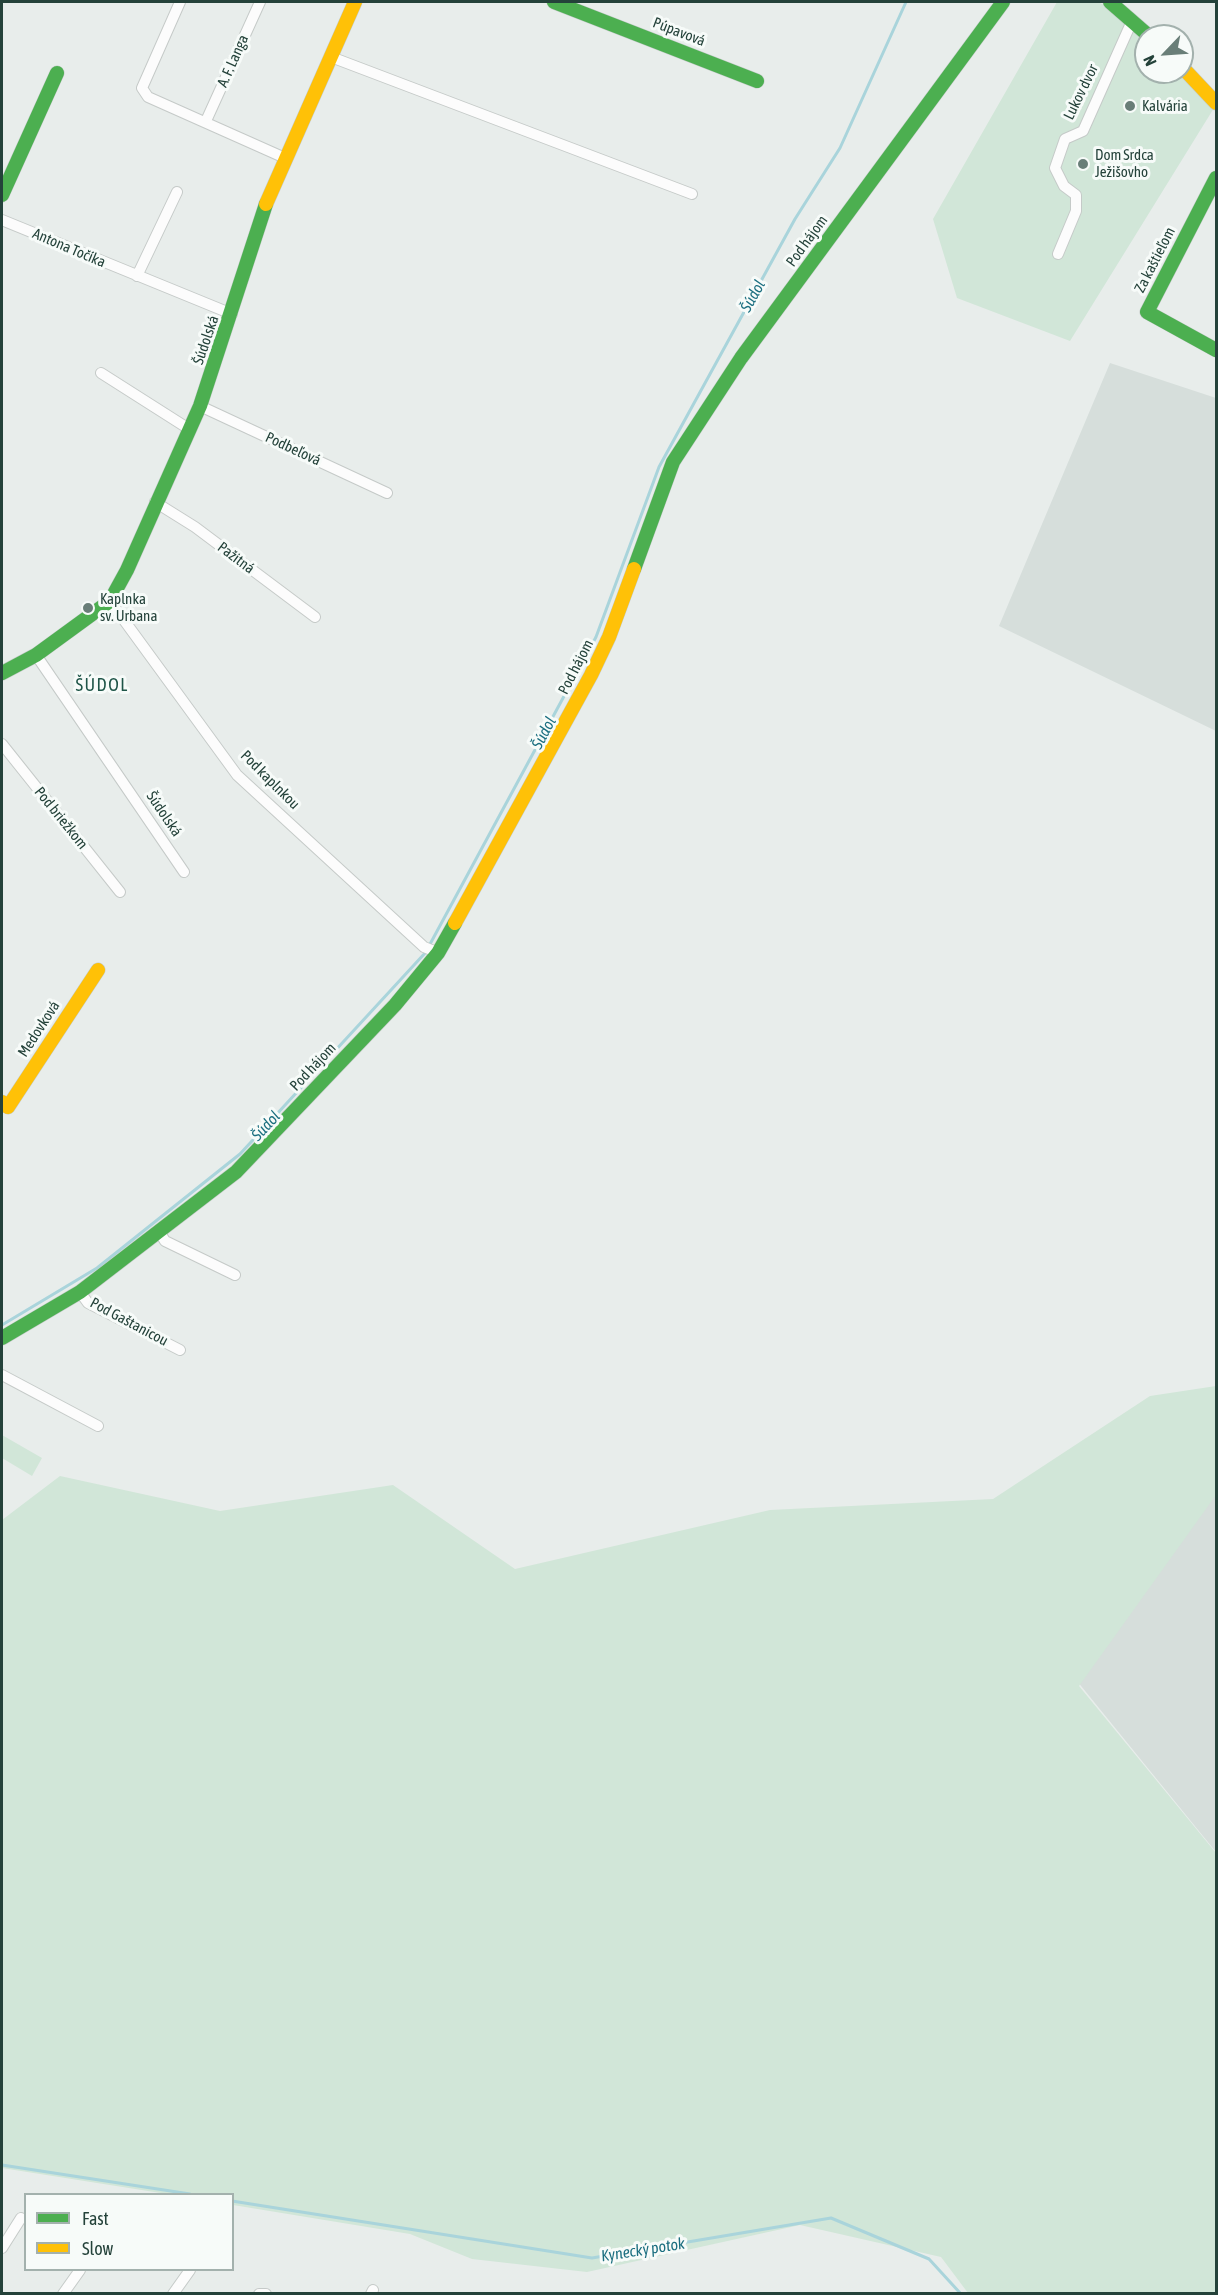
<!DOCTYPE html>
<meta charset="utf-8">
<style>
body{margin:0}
#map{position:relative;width:1218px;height:2295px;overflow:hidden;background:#e8edeb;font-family:"Asap Condensed",sans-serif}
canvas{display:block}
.frame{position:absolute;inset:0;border:3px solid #24423a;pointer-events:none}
.legend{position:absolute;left:24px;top:2193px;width:210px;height:78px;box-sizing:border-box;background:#f7fbf9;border:2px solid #a3b1ad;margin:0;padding:8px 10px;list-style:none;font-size:18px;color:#24423a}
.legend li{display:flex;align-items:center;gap:12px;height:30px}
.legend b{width:30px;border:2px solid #a3b1ad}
.north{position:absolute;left:1134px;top:24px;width:60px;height:60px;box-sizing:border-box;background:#f7fbf9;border:2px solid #a3b1ad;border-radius:50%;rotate:245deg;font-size:16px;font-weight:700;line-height:24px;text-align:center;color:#24423a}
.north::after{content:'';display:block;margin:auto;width:21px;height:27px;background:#697e78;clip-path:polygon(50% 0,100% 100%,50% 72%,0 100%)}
</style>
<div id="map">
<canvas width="1218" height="2295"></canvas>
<div class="frame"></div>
<ul class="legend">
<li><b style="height:8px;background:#4caf50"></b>Fast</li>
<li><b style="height:8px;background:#ffc107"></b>Slow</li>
</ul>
<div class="north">N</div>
</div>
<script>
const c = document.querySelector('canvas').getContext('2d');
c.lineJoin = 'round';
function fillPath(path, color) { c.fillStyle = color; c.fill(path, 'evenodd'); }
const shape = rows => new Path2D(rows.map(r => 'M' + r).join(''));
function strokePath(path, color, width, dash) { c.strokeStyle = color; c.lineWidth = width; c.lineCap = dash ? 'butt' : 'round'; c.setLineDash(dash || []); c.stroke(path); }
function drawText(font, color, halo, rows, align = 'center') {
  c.font = font + ' "Asap Condensed",sans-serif'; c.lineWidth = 6; c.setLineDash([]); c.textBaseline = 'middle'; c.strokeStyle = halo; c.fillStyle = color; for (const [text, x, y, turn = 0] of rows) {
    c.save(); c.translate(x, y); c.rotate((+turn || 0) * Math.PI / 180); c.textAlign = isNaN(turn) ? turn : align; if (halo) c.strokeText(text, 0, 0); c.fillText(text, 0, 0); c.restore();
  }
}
fillPath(shape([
 [1110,363,1216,398,1216,731,999,626],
 [1216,1493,1216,1852,1077,1681]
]), '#d6dedb');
fillPath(shape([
 [1057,2,1098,2,1108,7,1146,43,1146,72,1176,72,1214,108,1070,341,957,298,933,219],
 [1216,1386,1216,1495,1079,1686,1216,1853,1216,2293,968,2293,941,2257,800,2225,587,2272,472,2259,410,2234,233,2205,232,2194,167,2194,2,2168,2,1520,60,1476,220,1511,393,1485,515,1569,770,1510,993,1499,1150,1396],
 [2,1435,42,1458,32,1476,2,1458]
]), '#d1e6d8');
strokePath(shape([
 [429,946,596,637,659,467,795,219,840,148,906,2],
 [2,1325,97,1268,240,1154,426,952],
 [2,2165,190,2194],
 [232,2201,592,2258,831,2218,929,2259,961,2294]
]), '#a9d4db', 3);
const street = shape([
 [180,2,142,88,148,97,285,158],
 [331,57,692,194],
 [206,121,260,2],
 [2,220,232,314],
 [1058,254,1076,211,1076,195,1064,186,1055,168,1065,139,1083,131,1132,21],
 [137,276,177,192],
 [101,373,189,429],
 [200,406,387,493],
 [155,502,195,527,315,617],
 [110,601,237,775,424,947,434,951],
 [36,655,184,872],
 [2,744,120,892],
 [160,1233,165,1241,235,1275],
 [80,1292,88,1303,180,1350],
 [2,1375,98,1426],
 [2,2248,21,2218],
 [63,2294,80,2270],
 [173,2294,190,2270],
 [259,2294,266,2294],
 [371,2294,373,2290]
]);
const fast = shape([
 [554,2,757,81],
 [1110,2,1149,36],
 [1216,178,1147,312,1216,350],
 [2,195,57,73],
 [634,569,673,462,741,358,1003,2],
 [2,673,36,655,110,601,127,570,200,406,266,204],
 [2,1338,80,1292,236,1172,395,1005,438,953,455,923]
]);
const slow = shape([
 [1182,67,1216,103],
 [266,204,355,2],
 [455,923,591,675,609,637,634,569],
 [2,1102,8,1107,98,970]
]);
strokePath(street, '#c5cac8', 12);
strokePath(fast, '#c3cbc8', 15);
strokePath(slow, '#c3cbc8', 15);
strokePath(street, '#fcfcfc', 10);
strokePath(fast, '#4caf50', 14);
strokePath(slow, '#ffc107', 14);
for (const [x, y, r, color] of [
 [1130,106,6,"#697e78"],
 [1083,164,6,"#697e78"],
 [88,608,6,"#697e78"]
]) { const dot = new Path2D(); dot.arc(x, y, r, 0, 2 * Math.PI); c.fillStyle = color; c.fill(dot); strokePath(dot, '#f7fbf9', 2); }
drawText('15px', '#24423a', '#f7fbf9', [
 ["Púpavová",679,32,21],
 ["A. F. Langa",233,61,-66],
 ["Lukov dvor",1081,92,-64],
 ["Pod hájom",807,241,-54],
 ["Antona Točíka",69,248,23],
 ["Za kaštieľom",1155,260,-63],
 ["Šúdolská",206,340,-71],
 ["Podbeľová",293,449,25],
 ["Pažitná",236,558,37],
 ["Pod hájom",576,667,-63],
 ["Pod kaplnkou",270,780,45],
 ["Šúdolská",164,814,56],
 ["Pod briežkom",61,818,51],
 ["Medovková",39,1029,-57],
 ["Pod hájom",313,1067,-47],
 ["Pod Gaštanicou",129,1322,28]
]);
drawText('15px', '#24423a', '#f7fbf9', [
 ["Kalvária",1142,106],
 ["Dom Srdca",1095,155],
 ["Ježišovho",1095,172],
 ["Kaplnka",100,599],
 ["sv. Urbana",100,616]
], 'left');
drawText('italic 16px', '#1c6f80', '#f7fbf9', [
 ["Šúdol",753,296,-61],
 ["Šúdol",544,733,-62],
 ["Šúdol",266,1126,-47],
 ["Kynecký potok",643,2250,-9]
]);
c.letterSpacing = '1.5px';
drawText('18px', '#1f5548', '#f7fbf9', [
 ["ŠÚDOL",102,685]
]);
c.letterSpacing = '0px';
</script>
